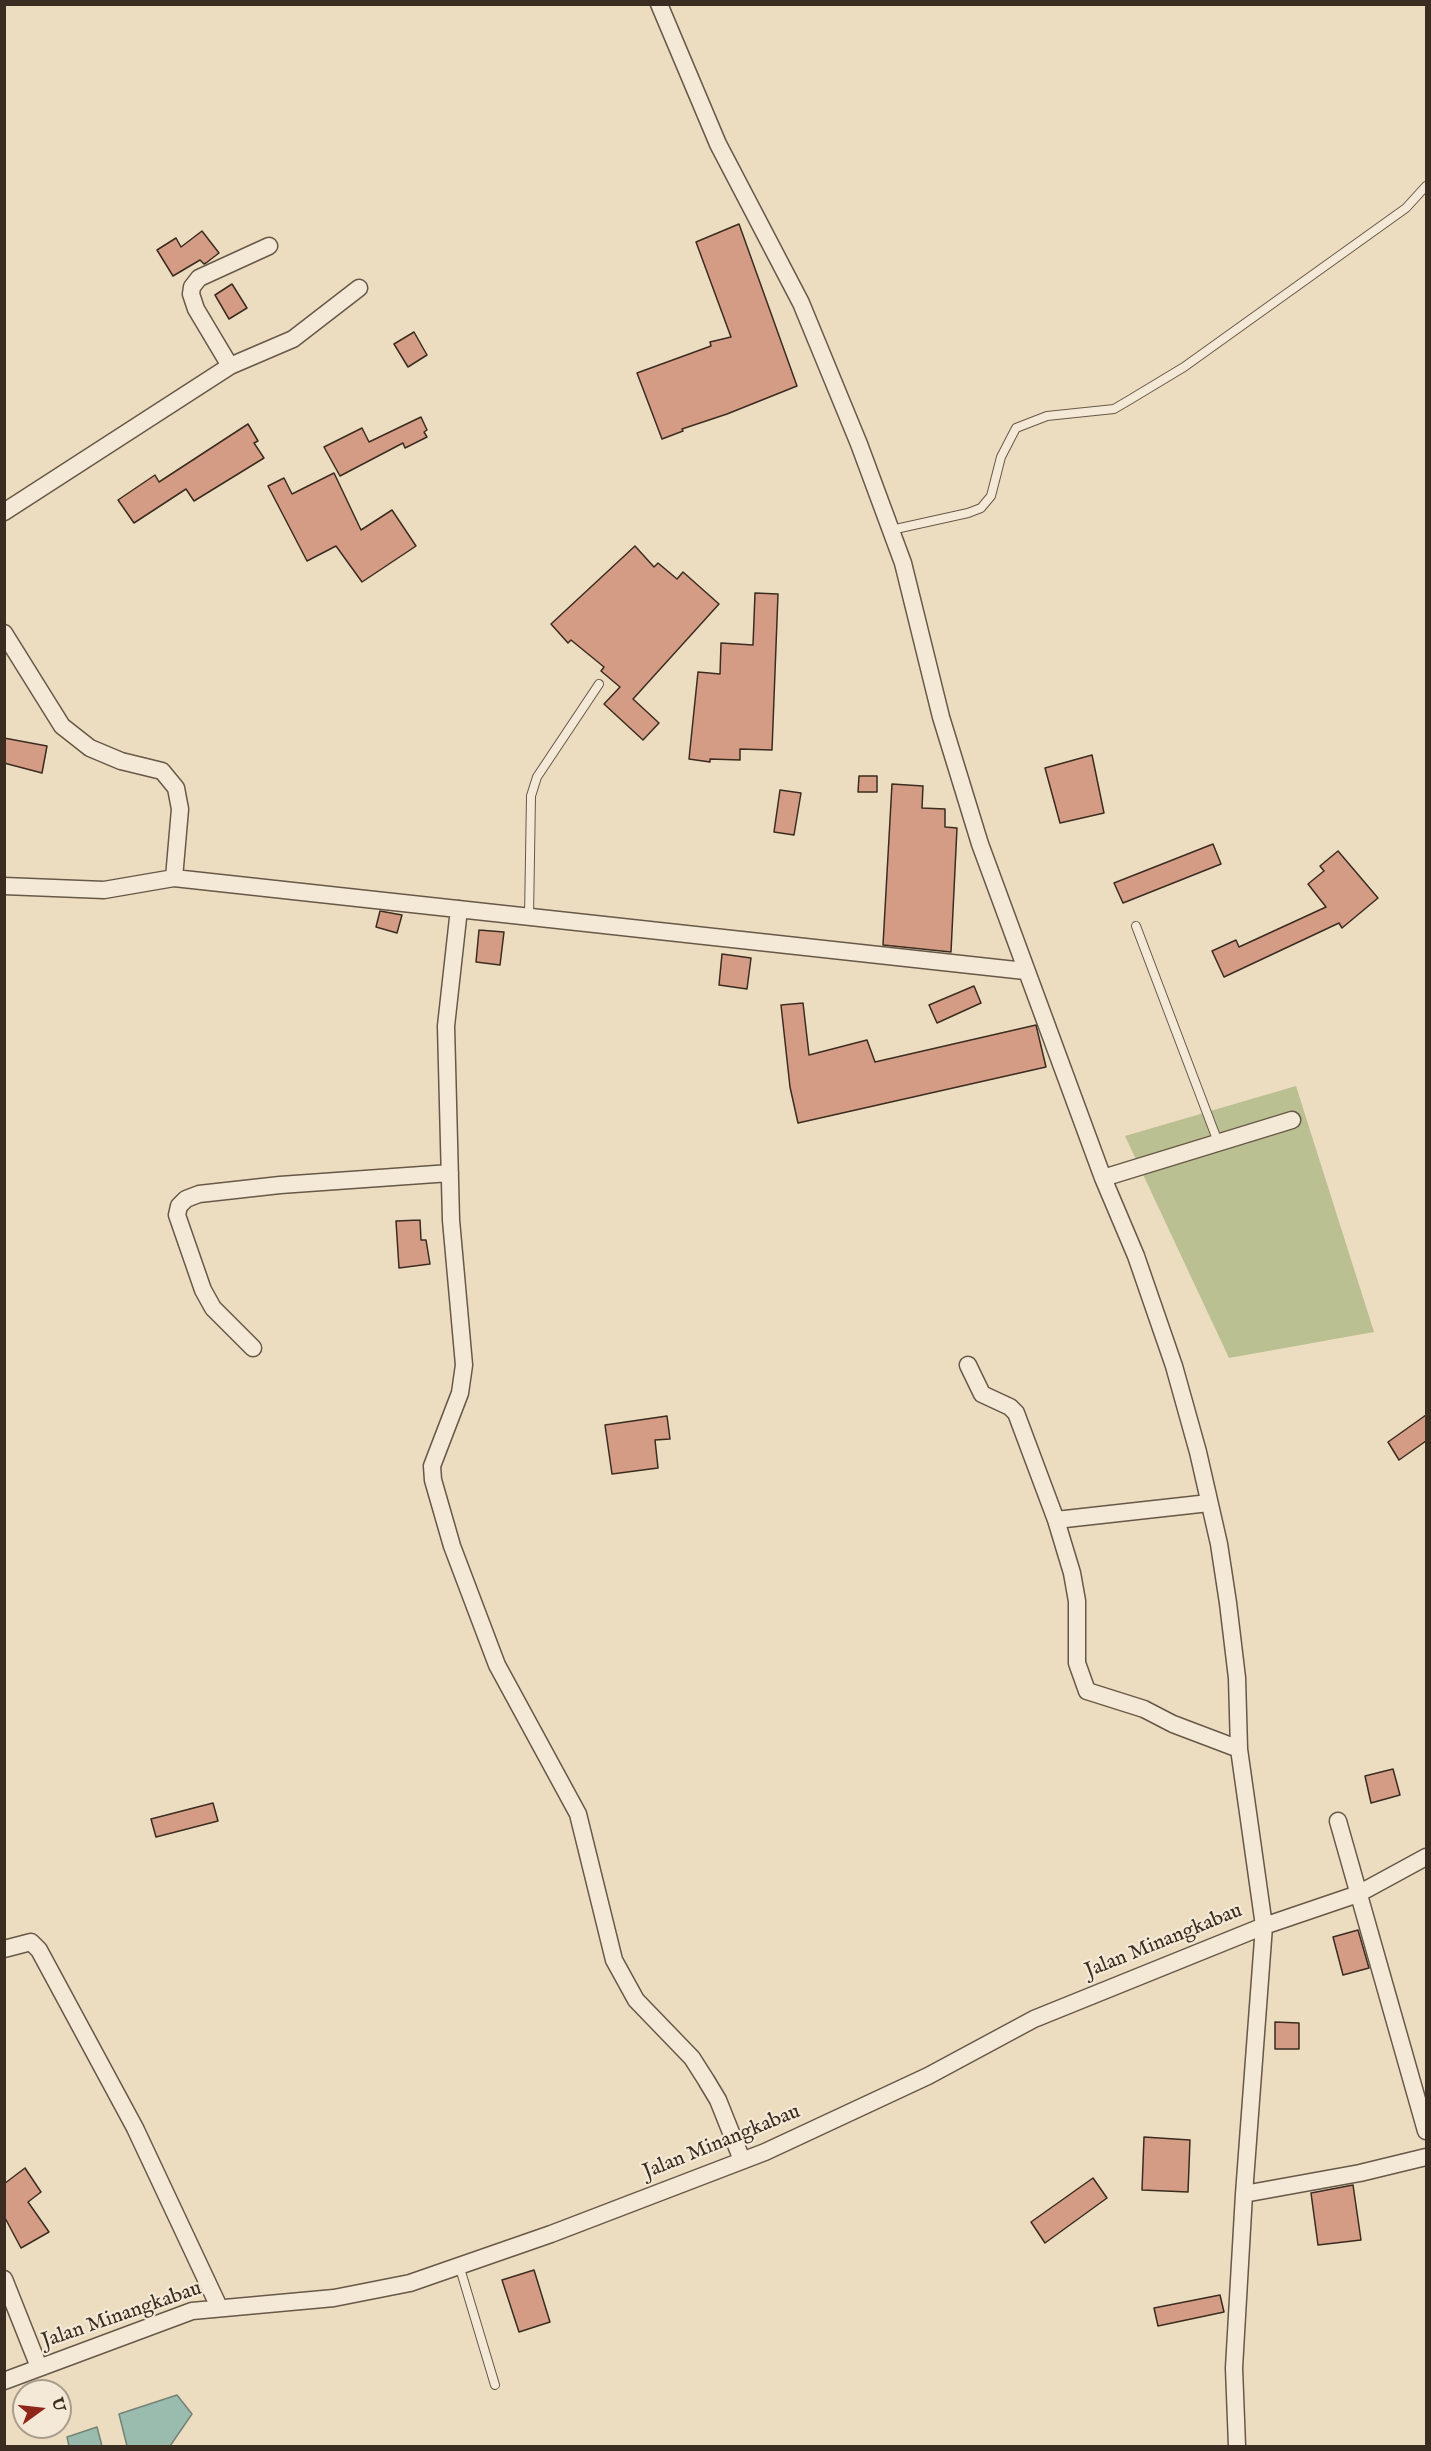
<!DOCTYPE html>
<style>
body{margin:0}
#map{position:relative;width:1431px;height:2451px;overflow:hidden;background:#edddc0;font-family:"IM FELL English",serif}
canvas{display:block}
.frame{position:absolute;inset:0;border:6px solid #3a2c20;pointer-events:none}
.north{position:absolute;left:12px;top:2379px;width:60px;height:60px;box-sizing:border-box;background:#f3e9d6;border:2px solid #a99d8d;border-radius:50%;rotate:75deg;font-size:16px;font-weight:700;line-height:24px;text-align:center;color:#3a2c20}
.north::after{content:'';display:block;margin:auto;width:21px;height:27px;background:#8f2418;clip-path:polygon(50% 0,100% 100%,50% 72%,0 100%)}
</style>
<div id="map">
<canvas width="1431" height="2451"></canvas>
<div class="frame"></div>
<div class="north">U</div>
</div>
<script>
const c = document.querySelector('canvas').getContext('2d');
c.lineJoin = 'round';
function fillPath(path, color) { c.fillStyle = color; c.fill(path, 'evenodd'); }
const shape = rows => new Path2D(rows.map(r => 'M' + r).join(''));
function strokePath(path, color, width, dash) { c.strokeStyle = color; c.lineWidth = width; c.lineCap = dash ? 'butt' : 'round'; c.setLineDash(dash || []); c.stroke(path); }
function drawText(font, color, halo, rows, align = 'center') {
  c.font = font + ' "IM FELL English",serif'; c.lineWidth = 4.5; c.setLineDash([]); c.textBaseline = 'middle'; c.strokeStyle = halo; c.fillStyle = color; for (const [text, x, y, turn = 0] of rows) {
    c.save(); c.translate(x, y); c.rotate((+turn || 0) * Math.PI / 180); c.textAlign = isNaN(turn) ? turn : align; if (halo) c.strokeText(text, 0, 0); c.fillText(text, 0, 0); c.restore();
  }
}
fillPath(shape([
 [1296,1086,1374,1332,1229,1358,1125,1136]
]), '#bac091');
const water = shape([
 [177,2395,192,2414,170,2446,127,2446,119,2414,177,2395],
 [97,2427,102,2446,69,2446,67,2437,97,2427]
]);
fillPath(water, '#9abcae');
strokePath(water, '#748275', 1.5);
const building = shape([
 [739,224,797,386,727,414,682,429,683,431,662,439,637,373,711,346,710,342,731,337,696,242,739,224],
 [202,231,219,253,206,263,204,264,200,260,173,276,157,250,176,238,181,247,202,231],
 [232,284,247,308,229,319,215,295,232,284],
 [414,332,427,355,408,367,394,344,414,332],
 [421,417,427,430,424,432,427,437,405,448,403,443,340,476,324,447,362,428,369,442,421,417],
 [248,424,258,441,254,443,264,458,194,501,186,489,134,523,118,500,155,475,159,482,248,424],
 [334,473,361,530,392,510,416,546,362,582,336,546,307,561,268,486,284,478,292,494,334,473],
 [635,546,654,567,658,563,677,579,683,572,719,604,633,699,659,723,643,740,604,704,620,687,601,671,604,667,571,640,568,643,551,624,635,546],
 [755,593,778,594,772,750,740,749,740,760,710,759,710,762,689,759,698,672,720,674,721,643,753,645,755,593],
 [4,738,47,746,42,773,4,763,4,738],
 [1092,755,1104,813,1060,823,1045,768,1092,755],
 [859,776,877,776,877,792,858,792,859,776],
 [892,784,923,786,922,808,945,809,945,827,957,828,951,952,883,945,892,784],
 [780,790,801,793,794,835,774,832,780,790],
 [1213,844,1221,864,1123,903,1114,883,1213,844],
 [1338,851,1378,898,1342,928,1339,923,1224,977,1212,951,1236,940,1239,947,1326,907,1308,884,1324,871,1320,866,1338,851],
 [380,911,402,915,397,933,376,927,380,911],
 [479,930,504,932,500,965,476,962,479,930],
 [722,954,751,958,747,989,719,985,722,954],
 [974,986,981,1003,937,1023,929,1005,974,986],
 [803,1003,809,1055,867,1040,875,1062,1036,1025,1046,1067,798,1123,790,1087,781,1005,803,1003],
 [420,1220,421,1240,426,1240,430,1264,399,1268,396,1221,420,1220],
 [1426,1415,1426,1441,1399,1460,1388,1442,1426,1415],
 [667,1416,670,1439,655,1440,658,1468,612,1474,605,1425,667,1416],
 [1393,1769,1400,1795,1371,1803,1365,1776,1393,1769],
 [213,1803,218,1821,156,1837,151,1819,213,1803],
 [1358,1930,1369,1968,1343,1975,1333,1937,1358,1930],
 [1275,2022,1299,2023,1299,2049,1275,2049,1275,2022],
 [1144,2137,1190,2140,1188,2192,1142,2190,1144,2137],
 [25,2168,41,2192,28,2202,49,2232,21,2248,4,2216,4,2184,25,2168],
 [1093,2178,1107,2198,1045,2243,1031,2222,1093,2178],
 [1353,2185,1361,2240,1318,2245,1311,2193,1353,2185],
 [534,2270,550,2322,519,2332,502,2280,534,2270],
 [1220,2295,1224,2312,1158,2326,1154,2308,1220,2295]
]);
fillPath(building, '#d59c85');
strokePath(building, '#3a2c20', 1.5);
const lane = shape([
 [891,530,968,513,981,508,991,496,1001,457,1016,428,1047,416,1114,409,1131,399,1184,367,1406,208,1426,186],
 [529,917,531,796,537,777,599,684],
 [1136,926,1218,1142],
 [459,2265,495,2385]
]);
const street = shape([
 [659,4,718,144,801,303,859,444,903,563,941,717,980,844,1103,1178,1136,1256,1174,1366,1198,1452,1219,1544,1228,1603,1237,1678,1239,1749,1264,1926,1244,2194,1234,2368,1237,2446],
 [230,366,196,309,191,294,192,287,199,278,269,246],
 [4,512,230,366,293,339,359,288],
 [4,633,62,726,90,748,121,761,162,771,176,788,180,809,174,878],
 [4,886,104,890,174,878,1025,971],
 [459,909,446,1026,451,1220,464,1365,460,1393,432,1466,433,1480,452,1546,497,1665,578,1814,614,1960,636,2000,692,2058,706,2080,718,2100,742,2160],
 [1103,1178,1292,1120],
 [253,1348,213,1308,203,1290,177,1215,179,1206,186,1199,199,1194,280,1185,450,1173],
 [968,1365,982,1394,1010,1407,1016,1413,1056,1520,1072,1573,1077,1601,1077,1663,1087,1691,1144,1709,1173,1724,1239,1749],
 [1056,1520,1209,1503],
 [1338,1821,1426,2131],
 [4,1949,31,1942,39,1950,135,2128,219,2307],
 [1244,2194,1360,2173,1426,2157],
 [4,2279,39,2367],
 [4,2381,192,2311,334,2298,410,2283,551,2234,765,2152,928,2076,1034,2019,1264,1926,1358,1894,1426,1857]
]);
strokePath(lane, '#675848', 10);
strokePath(street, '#675848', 19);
strokePath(lane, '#f3e9d6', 8);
strokePath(street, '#f3e9d6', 16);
drawText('21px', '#3a2c20', '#f3e9d6', [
 ["Jalan Minangkabau",1164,1942,-22],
 ["Jalan Minangkabau",722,2143,-22],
 ["Jalan Minangkabau",122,2316,-19]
]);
</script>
